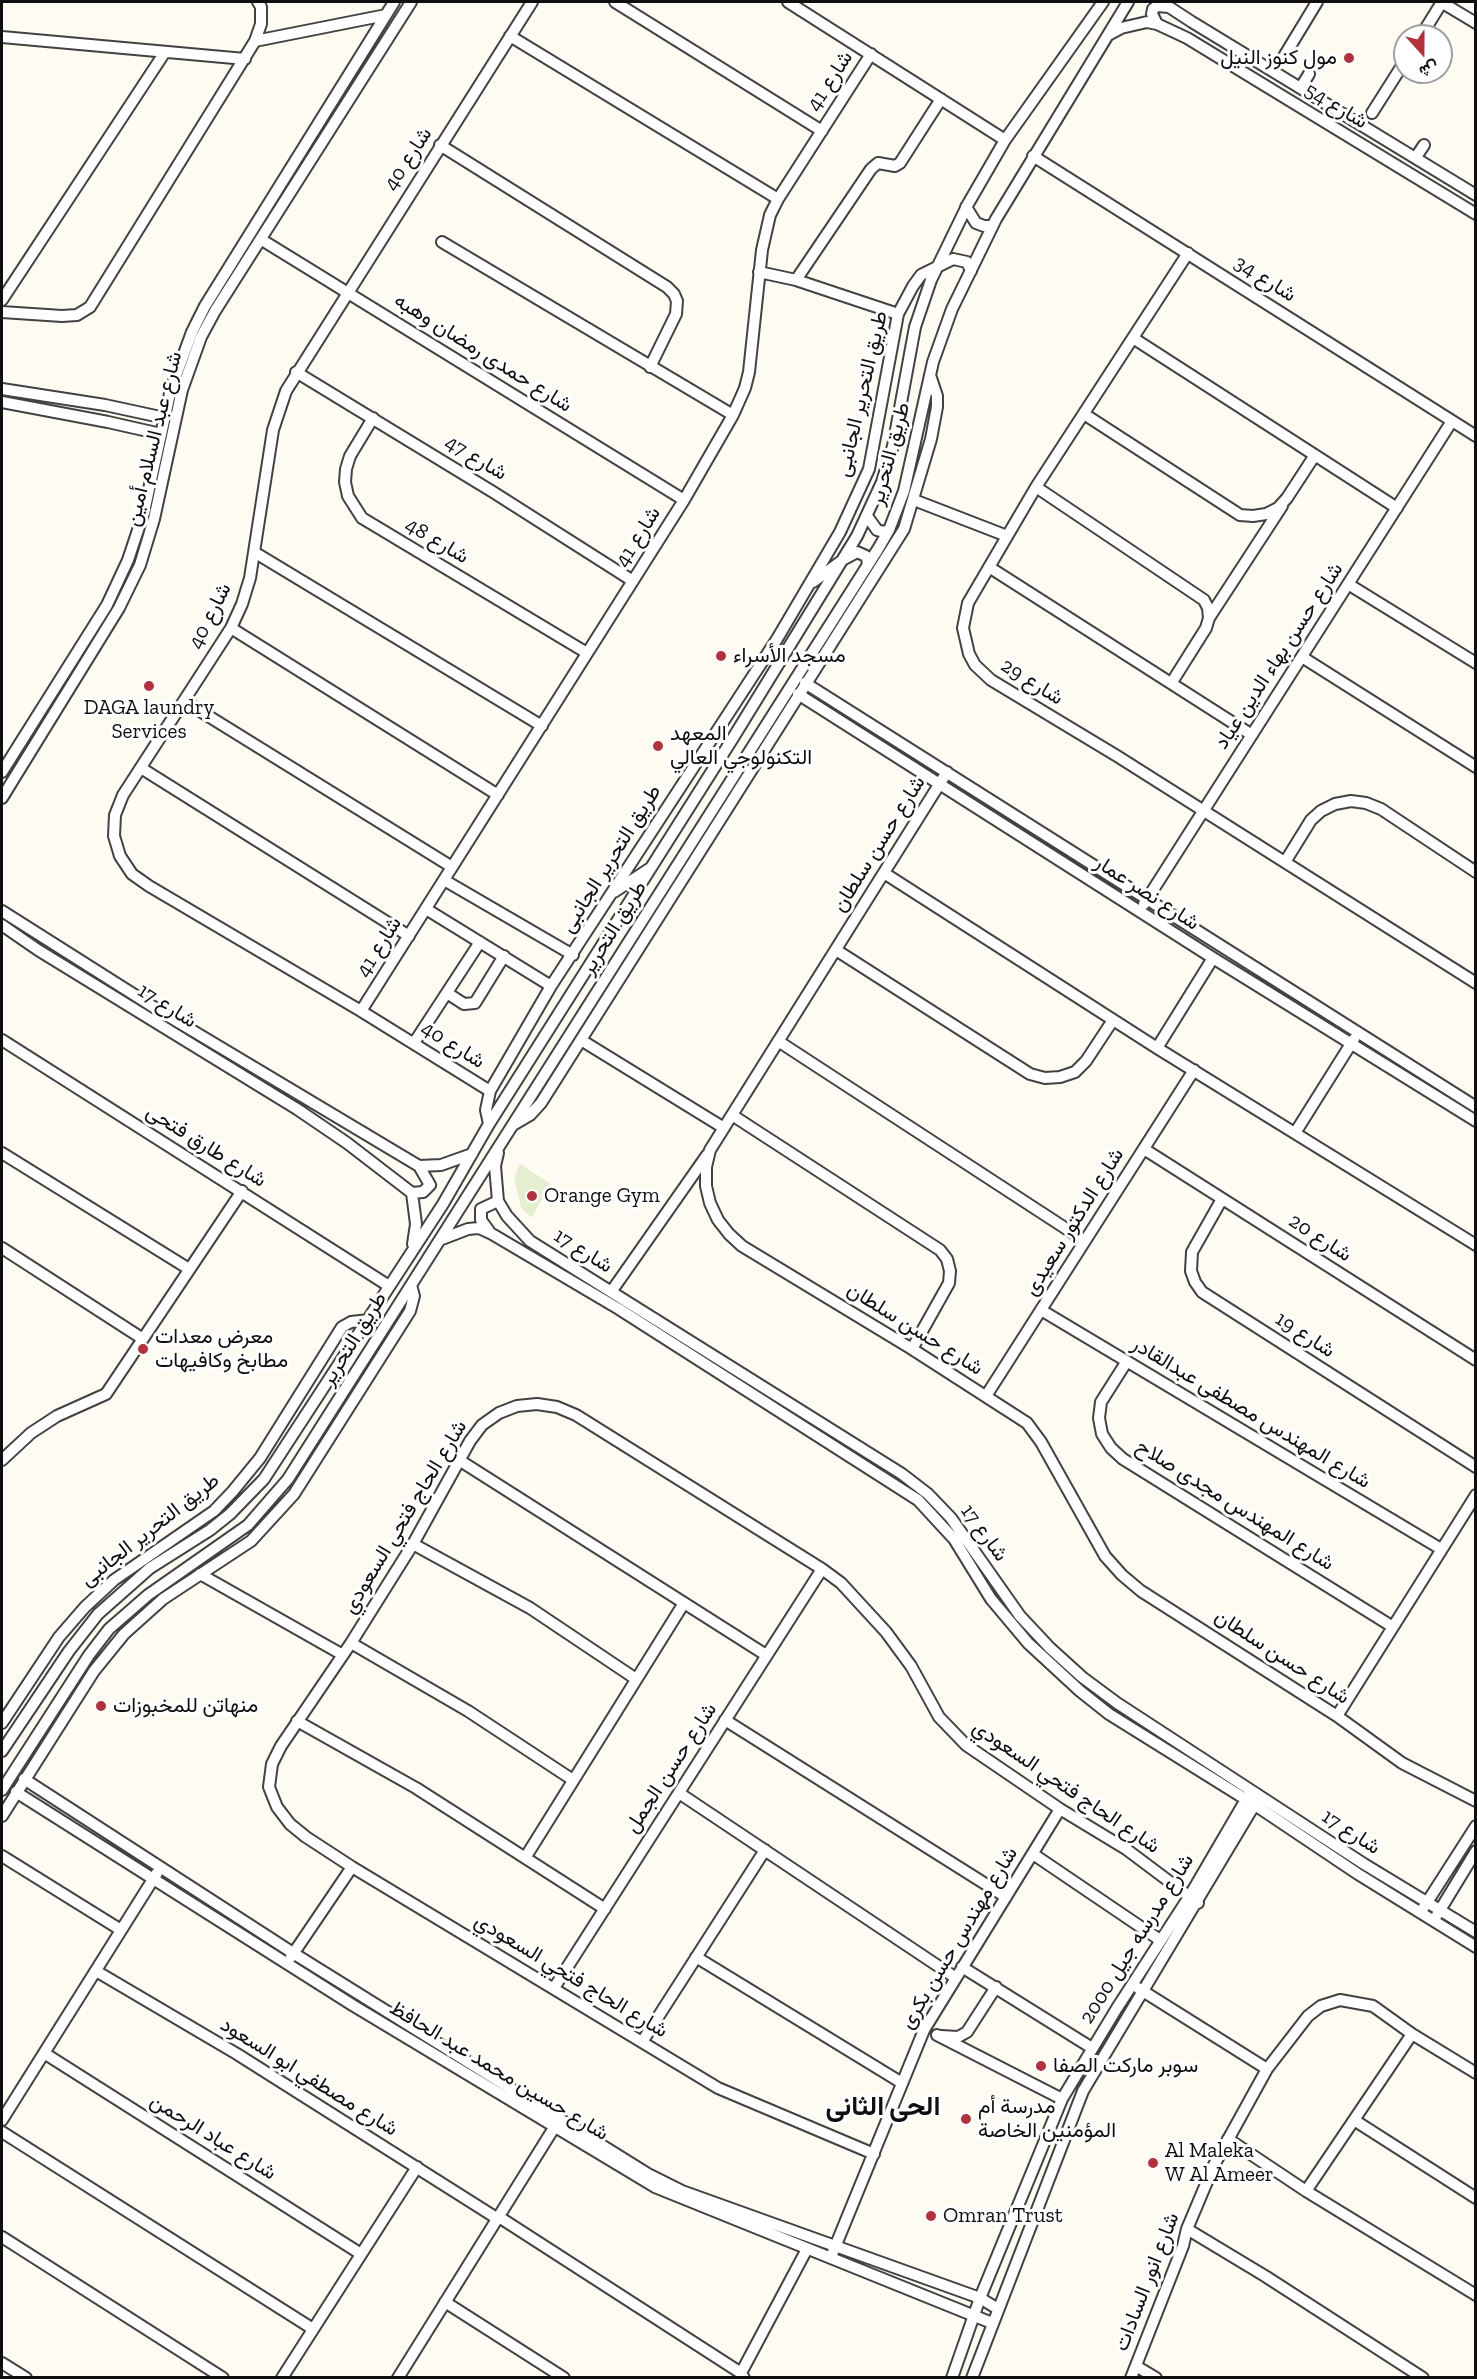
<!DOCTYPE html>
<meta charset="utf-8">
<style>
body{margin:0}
#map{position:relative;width:1477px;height:2379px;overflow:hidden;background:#fefbf2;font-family:"Zilla Slab",Vazirmatn,serif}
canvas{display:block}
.frame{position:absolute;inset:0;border:3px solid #0f0f0f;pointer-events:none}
.north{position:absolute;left:1393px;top:24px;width:60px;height:60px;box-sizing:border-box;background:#fff;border:2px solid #9f9f9f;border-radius:50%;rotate:159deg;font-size:16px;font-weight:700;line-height:24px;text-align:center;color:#0f0f0f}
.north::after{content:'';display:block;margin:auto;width:21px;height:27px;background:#b5303d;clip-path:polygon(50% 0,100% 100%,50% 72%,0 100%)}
</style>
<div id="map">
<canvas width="1477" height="2379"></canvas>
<div class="frame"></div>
<div class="north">ش</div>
</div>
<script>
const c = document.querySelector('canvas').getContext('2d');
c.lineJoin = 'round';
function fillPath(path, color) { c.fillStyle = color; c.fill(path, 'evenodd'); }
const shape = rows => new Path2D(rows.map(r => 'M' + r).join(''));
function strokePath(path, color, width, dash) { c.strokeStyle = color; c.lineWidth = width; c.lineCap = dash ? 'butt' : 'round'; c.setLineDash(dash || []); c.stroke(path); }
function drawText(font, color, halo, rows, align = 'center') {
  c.font = font + ' "Zilla Slab",Vazirmatn,serif'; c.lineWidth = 6; c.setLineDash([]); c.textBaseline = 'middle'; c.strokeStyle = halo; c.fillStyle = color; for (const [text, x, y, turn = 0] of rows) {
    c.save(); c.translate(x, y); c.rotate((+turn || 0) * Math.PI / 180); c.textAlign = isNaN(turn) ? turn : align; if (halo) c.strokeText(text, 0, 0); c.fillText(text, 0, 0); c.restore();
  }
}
fillPath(shape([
 [520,1164,551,1184,531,1218,521,1207,514,1178]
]), '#e5eece');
const minor = shape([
 [615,2,822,131],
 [788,2,1005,140],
 [1165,2,1169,7,1192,22,1476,195],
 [1441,2,1476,23],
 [1157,24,1152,14,1153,9,1157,6,1169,7],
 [1108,35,1121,28,1147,22,1157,24,1187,38,1476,214],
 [510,36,778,199],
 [1421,36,1442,2],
 [2,37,245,59],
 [255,41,386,15],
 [1283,58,1317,2],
 [1301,87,1309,74],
 [1372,113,1405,61],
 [440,145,667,287,674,294,677,301,676,314,650,367],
 [1033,156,1476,436],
 [1416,157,1424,145],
 [966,207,976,223,984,226,992,226],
 [262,240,684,500],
 [442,242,733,415],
 [1188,253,1036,487,968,603,963,628,969,654,975,665,991,680,1117,756,1476,983],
 [759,272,796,280,898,314],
 [796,280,871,169,878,163,895,166,900,163,941,99],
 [2,300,165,52],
 [2,312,62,316,77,315,90,307,255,41,261,24,261,7,258,2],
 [1133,338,1397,508],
 [296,372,493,492,633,581],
 [2,389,105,405,165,418],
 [2,402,108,422,161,434],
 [1084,414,1240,515,1253,516,1266,514,1278,508,1287,498,1315,455],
 [373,418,350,456,346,469,345,482,348,496,362,518,587,653],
 [1036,487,1204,600,1208,608,1209,618,1206,628,1172,682],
 [914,500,1007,536],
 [867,516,877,530,884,532,889,530],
 [254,552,542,726],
 [989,567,1252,735],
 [813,582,844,559,857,552,866,556,868,562,867,566],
 [1348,584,1476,663],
 [1209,618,1282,506],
 [231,628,498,795],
 [1302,657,1476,767],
 [805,683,1476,1107],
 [798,694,1213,958,1476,1121],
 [184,701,452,867],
 [141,768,409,936],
 [2,772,107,605,128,560,144,512,171,389,192,332,205,306,394,2],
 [947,772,710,1150,706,1167,706,1186,710,1203,718,1220,729,1234,742,1246,912,1349,1027,1423,1041,1442,1105,1556,1122,1575,1141,1591,1337,1716,1402,1763,1476,1801],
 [2,798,119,608,140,565,154,519,182,390,201,337,215,311,411,2],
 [1285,862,1311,820,1321,811,1335,804,1351,801,1366,803,1381,809,1476,872],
 [884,873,1157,1048,1476,1245],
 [444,880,573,955],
 [614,892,649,869],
 [1144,904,1452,421],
 [426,909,551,986],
 [2,911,163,1013,419,1166,441,1165,472,1154],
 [2,925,38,950,297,1109,347,1143,412,1193,416,1224,413,1244],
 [836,950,1030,1074,1045,1078,1060,1077,1075,1072,1086,1061,1113,1020],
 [447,993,464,1004,475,1003,504,956],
 [361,1011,684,500,733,415,745,388,749,372,762,250,770,215,778,199,871,54],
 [2,1040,389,1286],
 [581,1040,724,1128],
 [778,1041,1085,1241],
 [414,1043,480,942],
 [1157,1048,1213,958],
 [490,1091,361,1011,149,886,132,874,120,856,114,836,115,815,123,795,231,628,242,604,250,578,273,430,286,391,532,2],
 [732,1115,940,1250,947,1259,950,1271,949,1283,912,1349],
 [489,1124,486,1110,490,1091,551,986,777,639,840,532,869,469,898,314,913,286,921,275,953,259,967,262,971,271],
 [513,1125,530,1115,541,1103,904,529,931,439,937,407,937,396,930,375],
 [1295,1133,1354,1039],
 [1144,1149,1476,1360],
 [2,1153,189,1269],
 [498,1153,495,1166,498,1201,507,1216,530,1241,902,1474,928,1494,951,1518,1020,1616,1050,1648,1082,1677,1117,1703,1364,1864,1476,1932],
 [412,1193,423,1192,430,1185,419,1166],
 [1222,1199,1192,1252,1191,1271,1195,1282,1202,1292,1476,1467],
 [489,1231,481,1220,481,1209,498,1201],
 [442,1239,468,1229,479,1228,492,1234,619,1309,918,1500,954,1539,991,1599,1028,1643,1080,1691,1109,1714,1255,1805,1358,1874,1476,1947],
 [2,1248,143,1339],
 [611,1292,707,1155],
 [1041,1310,1441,1549],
 [1127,1361,1101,1402,1099,1418,1102,1434,1111,1448,1123,1459,1393,1627],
 [986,1396,1194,1070],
 [2,1460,31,1433,57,1416,106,1394,242,1191],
 [459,1460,766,1655],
 [413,1544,530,1608,636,1679],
 [200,1574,343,1655],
 [351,1643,468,1711,573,1780],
 [1337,1716,1476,1495],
 [725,1720,1006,1897],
 [297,1721,416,1788,605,1909],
 [2,1723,59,1637,85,1607,114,1580,214,1511,233,1491,260,1458,342,1327,351,1322,369,1320],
 [2,1751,69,1651,98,1614,150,1568,210,1530,230,1514,264,1479,443,1204,489,1124,733,738,857,536,882,482,893,446,915,327,931,280,968,204,1005,140,1103,2],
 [24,1779,293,1953,648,2174,682,2191,980,2298,998,2309],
 [2,1790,89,1655,109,1629,148,1595,248,1525,288,1479,878,549,889,530,904,491,933,362,952,309,996,219,1128,2],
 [16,1792,354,2006,655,2187,992,2323],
 [679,1793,956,1978],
 [2,1816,94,1671,124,1634,163,1599,251,1541,294,1494,410,1311,414,1296,411,1285],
 [1033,1854,1160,1940],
 [2,1856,121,1930],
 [525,1858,684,1603],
 [1424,1907,1476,1826],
 [1437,1915,1476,1851],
 [291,1957,352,1867],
 [696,1957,902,2083],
 [962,1967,1092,2048],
 [96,1971,237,2054,498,2219],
 [554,1988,822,1569],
 [1138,1988,1267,2069],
 [937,2035,1062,2099],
 [941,2036,958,2037,967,2032,996,1987],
 [642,2042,765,1850],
 [44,2053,361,2254],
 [2,2120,157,1873],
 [1354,2120,1476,2198],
 [2,2132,313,2329],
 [1228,2139,1306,2191,1476,2295],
 [874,2154,718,2088,352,1867,306,1837,290,1824,277,1807,269,1787,272,1764,281,1746,351,1643,413,1544,470,1441,482,1425,499,1413,517,1406,537,1404,557,1407,576,1415,822,1569,841,1583,886,1632,911,1666,939,1717,966,1745,1060,1809,1126,1849,1198,1903],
 [1306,2191,1412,2034],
 [499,2217,741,2373,744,2378],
 [1187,2229,1265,2276,1423,2378],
 [2,2237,223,2378],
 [833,2252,924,2030,1060,1809],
 [445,2302,564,2378],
 [2,2363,26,2378],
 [1136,2366,1156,2378],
 [741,2373,807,2249],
 [282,2378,417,2167],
 [398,2378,557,2123],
 [952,2378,980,2298,1062,2099,1117,2008,1189,1897,1248,1796],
 [972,2378,1083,2091,1258,1799],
 [1131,2378,1183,2246,1187,2229,1214,2165,1267,2069,1308,2016,1321,2006,1340,2000,1373,2006,1412,2034,1476,2073]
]);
strokePath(minor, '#424242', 14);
strokePath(minor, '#fff', 10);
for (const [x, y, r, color] of [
 [1349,58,6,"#b5303d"],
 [721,656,6,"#b5303d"],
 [149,686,6,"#b5303d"],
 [658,746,6,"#b5303d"],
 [532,1196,6,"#b5303d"],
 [143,1349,6,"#b5303d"],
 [101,1706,6,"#b5303d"],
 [1041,2066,6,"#b5303d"],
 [966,2119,6,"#b5303d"],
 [1153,2163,6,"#b5303d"],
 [931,2216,6,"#b5303d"]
]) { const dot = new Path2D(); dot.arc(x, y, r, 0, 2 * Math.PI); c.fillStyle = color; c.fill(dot); strokePath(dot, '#fff', 2); }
drawText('21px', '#0f0f0f', '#fff', [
 ["مول كنوز النيل",1337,58,"right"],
 ["مسجد الأسراء",733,656],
 ["DAGA laundry",149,708,"center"],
 ["Services",149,732,"center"],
 ["المعهد",670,734],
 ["التكنولوجي العالي",670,758],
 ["Orange Gym",544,1196],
 ["معرض معدات",155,1337],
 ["مطابخ وكافيهات",155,1361],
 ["منهاتن للمخبوزات",113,1706],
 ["سوبر ماركت الصفا",1053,2066],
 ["مدرسة أم",978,2107],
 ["المؤمنين الخاصة",978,2131],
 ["Al Maleka",1165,2151],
 ["W Al Ameer",1165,2175],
 ["Omran Trust",943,2216]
], 'left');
drawText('21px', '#0f0f0f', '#fff', [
 ["شارع 41",830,81,-57],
 ["شارع 54",1336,106,31],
 ["شارع 40",408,159,-57],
 ["شارع 34",1265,279,32],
 ["شارع حمدى رمضان وهبه",483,353,32],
 ["طريق التحرير الجانبى",862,394,-77],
 ["شارع عبد السلام أمين",154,439,-76],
 ["طريق التحرير",890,454,-75],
 ["شارع 47",476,458,31],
 ["شارع 41",638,537,-58],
 ["شارع 48",437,541,31],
 ["شارع 40",210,616,-63],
 ["شارع حسن بهاء الدين عياد",1279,656,-57],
 ["شارع 29",1032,682,32],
 ["شارع حسن سلطان",879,844,-58],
 ["طريق التحرير الجانبى",611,859,-58],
 ["شارع نصر عمار",1147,893,33],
 ["طريق التحرير",614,928,-58],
 ["شارع 41",379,947,-58],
 ["شارع 17",167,1006,32],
 ["شارع 40",453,1045,32],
 ["شارع طارق فتحى",206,1146,32],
 ["شارع الدكتور سعيدى",1074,1222,-58],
 ["شارع 20",1320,1238,33],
 ["شارع 17",583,1251,32],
 ["شارع حسن سلطان",915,1329,32],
 ["شارع 19",1305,1335,33],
 ["طريق التحرير",354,1339,-58],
 ["شارع المهندس مصطفى عبدالقادر",1251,1413,31],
 ["شارع المهندس مجدى صلاح",1235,1505,32],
 ["شارع الحاج فتحي السعودي",405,1517,-59],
 ["طريق التحرير الجانبى",150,1530,-38],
 ["شارع 17",984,1533,54],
 ["شارع حسن سلطان",1282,1657,33],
 ["شارع حسن الجمل",671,1768,-57],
 ["شارع الحاج فتحي السعودي",1066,1787,34],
 ["شارع 17",1351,1832,33],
 ["شارع مهندس حسن بكرى",959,1938,-59],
 ["شارع مدرسه جيل 2000",1137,1939,-58],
 ["شارع الحاج فتحي السعودي",571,1976,31],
 ["شارع حسين محمد عبد الحافظ",499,2071,31],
 ["شارع مصطفي ابو السعود",309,2077,32],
 ["شارع عباد الرحمن",213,2137,32],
 ["شارع انور السادات",1147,2282,-69]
]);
drawText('bold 27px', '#0f0f0f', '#fff', [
 ["الحى الثانى",883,2107]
]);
</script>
